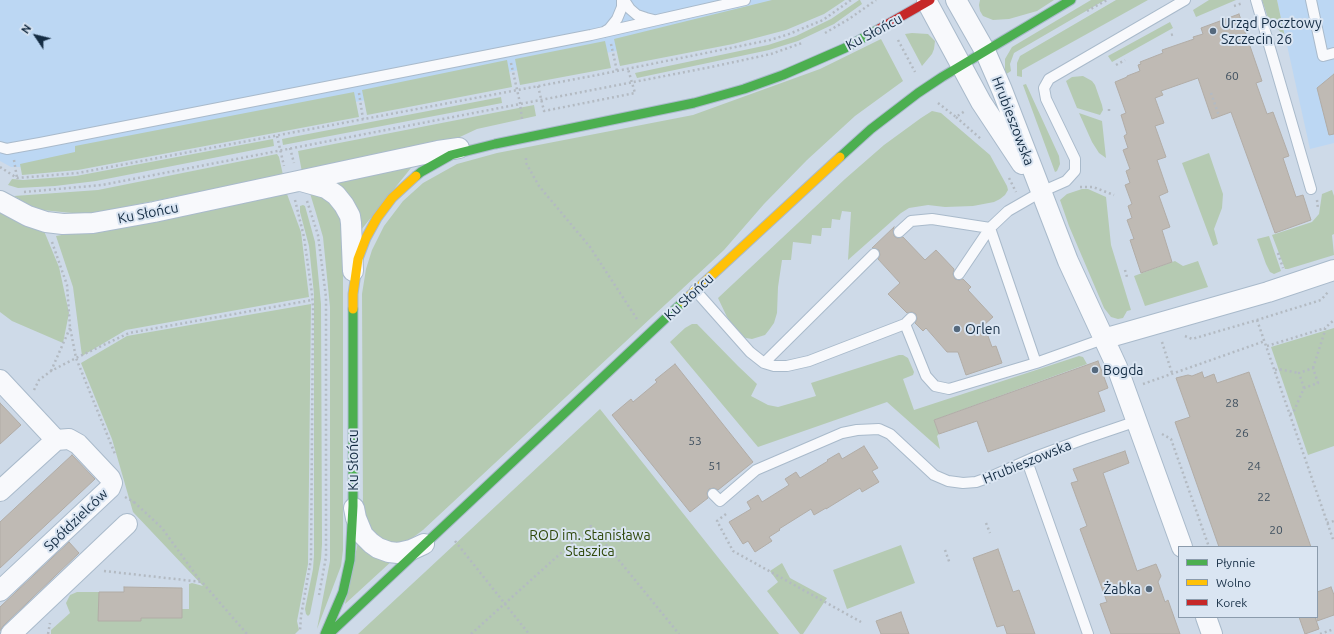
<!DOCTYPE html>
<meta charset="utf-8">
<style>
body{margin:0}
#map{position:relative;width:1334px;height:634px;overflow:hidden;background:#cedae8;font-family:Ubuntu,sans-serif}
canvas{display:block}
.legend{position:absolute;left:1178px;top:546px;width:140px;height:72px;box-sizing:border-box;background:#dae5f2;border:1px solid #8b9bac;margin:0;padding:5px 7px;list-style:none;font-size:12px;color:#142c43}
.legend li{display:flex;align-items:center;gap:8px;height:20px}
.legend b{width:20px;border:1px solid #8b9bac}
.north{position:absolute;left:16px;top:16px;width:40px;height:40px;-webkit-text-stroke:3px #dae5f2;paint-order:stroke;rotate:305deg;font-size:11px;font-weight:700;line-height:16px;text-align:center;color:#142c43}
.north::after{content:'';display:block;margin:auto;width:14px;height:18px;background:#142c43;clip-path:polygon(50% 0,100% 100%,50% 72%,0 100%)}
</style>
<div id="map">
<canvas width="1334" height="634"></canvas>
<ul class="legend">
<li><b style="height:5px;background:#4caf50"></b>Płynnie</li>
<li><b style="height:5px;background:#ffc107"></b>Wolno</li>
<li><b style="height:5px;background:#c62828"></b>Korek</li>
</ul>
<div class="north">N</div>
</div>
<script>
const c = document.querySelector('canvas').getContext('2d');
c.lineJoin = 'round';
function fillPath(path, color) { c.fillStyle = color; c.fill(path, 'evenodd'); }
const shape = rows => new Path2D(rows.map(r => 'M' + r).join(''));
function strokePath(path, color, width, dash) { c.strokeStyle = color; c.lineWidth = width; c.lineCap = dash ? 'butt' : 'round'; c.setLineDash(dash || []); c.stroke(path); }
function drawText(font, color, halo, rows, align = 'center') {
  c.font = font + ' Ubuntu,sans-serif'; c.lineWidth = 4; c.setLineDash([]); c.textBaseline = 'middle'; c.strokeStyle = halo; c.fillStyle = color; for (const [text, x, y, turn = 0] of rows) {
    c.save(); c.translate(x, y); c.rotate((+turn || 0) * Math.PI / 180); c.textAlign = isNaN(turn) ? turn : align; if (halo) c.strokeText(text, 0, 0); c.fillText(text, 0, 0); c.restore();
  }
}
fillPath(shape([
 [0,0,810,0,662,42,23,167,11,167,0,161],
 [1277,0,1334,0,1334,143,1310,149]
]), '#bcd7f3');
fillPath(shape([
 [772,0,845,0,824,14,786,30,733,44,620,66,614,39],
 [859,0,860,0,862,4,834,24,798,41,769,50,637,78,635,73,768,45,796,36,831,19],
 [980,0,1054,0,1037,11,1009,19,993,20,983,16,980,11,979,5],
 [1091,0,1105,0,1014,53,1010,64,1011,71,1005,75,1005,59,1012,47],
 [1116,0,1148,0,1022,70,1022,77,1017,76,1017,63,1020,56],
 [1209,0,1236,0,1196,17,1193,10],
 [1262,0,1277,0,1285,37,1268,18],
 [1170,22,1173,28,1112,62,1108,56],
 [912,33,928,34,935,41,934,49,932,54,922,66,905,34],
 [881,39,903,81,855,116,807,160,764,204,724,250,423,530,411,539,401,542,393,543,388,542,379,538,369,527,363,516,362,294,366,269,372,250,384,226,403,201,423,183,457,164,497,153,693,115,820,69],
 [605,41,611,68,520,85,515,59],
 [507,60,512,87,367,115,362,90],
 [1083,76,1092,81,1095,85,1102,105,1103,110,1100,115,1077,108,1066,81,1072,77],
 [1026,84,1059,156,1060,164,1057,171,1055,172,1023,85],
 [354,92,359,117,78,170,22,175,20,164,75,152,75,146],
 [501,97,502,103,283,145,282,139],
 [534,105,536,116,477,129,447,143,302,172,298,151],
 [932,111,941,113,990,155,1007,186,1008,190,1005,195,1000,199,994,202,973,206,945,207,928,205,909,208,901,213,848,260,851,212,842,211,840,220,832,219,831,228,822,228,821,236,812,235,811,244,793,242,791,260,782,260,778,287,777,313,774,323,769,330,765,335,752,339,746,338,741,336,727,317,718,298,845,179,884,145,921,118],
 [1079,113,1102,121,1106,158,1099,153,1092,142],
 [273,139,274,146,96,181,55,186,18,188,8,185,12,179,23,180,76,176],
 [1209,153,1223,194,1222,208,1214,229,1218,244,1213,246,1182,163],
 [277,154,279,157,283,175,94,213,72,213,42,210,29,205,14,196,98,190],
 [415,163,357,235,330,180],
 [1082,189,1088,189,1106,197,1111,245,1131,310,1127,311,1123,318,1118,319,1111,317,1104,308,1069,226,1060,200,1067,194],
 [309,190,330,201,340,217,343,236,343,550,341,566,317,629,330,561,330,307,323,237,316,213],
 [1332,190,1334,196,1334,234,1332,235,1334,255,1288,269,1285,269,1272,235,1312,222,1319,214,1322,194],
 [287,194,301,232,309,297,126,330,82,356,73,287,56,236],
 [303,205,305,206,315,242,321,304,322,544,321,559,310,614,308,616,306,614,305,609,313,569,314,555,314,294,309,246,300,212,300,206],
 [0,210,44,231,59,267,69,313,63,343,12,321,0,312],
 [1269,236,1281,271,1274,274,1270,272,1266,264,1257,239],
 [1175,261,1183,266,1198,261,1208,287,1145,306,1134,276],
 [311,304,308,564,297,621,299,630,295,634,51,634,51,630,70,613,66,603,70,595,77,592,99,592,99,621,141,621,141,618,182,618,182,609,189,609,189,584,192,583,203,586,133,512,112,439,81,363,127,336],
 [692,324,697,324,738,366,757,384,751,396,768,405,778,407,816,396,811,383,899,355,903,355,908,358,914,372,913,375,903,379,914,410,1079,356,1083,357,1087,364,934,420,939,434,937,436,940,449,887,402,758,447,670,342,685,328],
 [1334,328,1334,446,1308,455,1271,347],
 [600,409,779,634,358,634,425,572],
 [358,542,393,560,345,604],
 [901,545,915,583,847,609,833,570],
 [782,563,790,578,827,598,803,634,800,634,767,591,778,582,770,571]
]), '#b5cab2');
const building = shape([
 [1239,14,1262,81,1256,83,1267,114,1273,112,1289,156,1283,158,1296,197,1303,195,1311,220,1275,233,1231,112,1212,119,1198,78,1161,91,1163,95,1155,98,1164,123,1155,126,1166,157,1157,160,1168,192,1159,196,1170,227,1162,230,1172,262,1141,273,1130,240,1134,239,1127,220,1132,218,1128,206,1132,204,1125,185,1130,183,1126,171,1130,169,1123,150,1128,148,1124,136,1127,134,1121,115,1126,113,1115,82,1127,77,1127,76,1140,71,1138,65,1141,64,1140,62,1163,53,1162,50,1194,39,1193,37,1203,34,1201,28,1239,14],
 [1334,74,1334,134,1329,135,1317,88,1334,74],
 [894,227,893,230,894,236,897,238,903,237,925,260,936,250,954,269,953,274,955,279,959,280,963,279,971,287,968,290,993,317,984,325,992,347,996,346,1002,363,966,375,958,352,947,352,926,328,923,331,915,323,917,319,916,314,912,312,907,313,888,294,900,283,878,259,880,255,879,250,872,248,894,227],
 [1098,361,1108,388,1098,392,1105,411,988,452,977,421,939,434,934,420,1098,361],
 [675,364,753,462,718,490,714,488,709,489,707,493,708,498,690,512,612,415,631,399,633,402,657,382,655,380,675,364],
 [1202,372,1204,378,1214,374,1217,383,1249,372,1311,547,1219,547,1175,422,1190,417,1176,378,1188,375,1192,376,1202,372],
 [0,403,21,425,0,444,0,403],
 [864,446,878,468,872,471,879,482,862,492,860,488,826,509,826,508,814,515,811,509,779,529,780,530,769,537,772,541,755,552,748,541,743,544,729,522,751,509,747,502,758,495,762,502,789,485,785,479,796,472,800,478,828,461,827,460,839,453,842,459,864,446],
 [1125,451,1129,463,1103,473,1137,571,1156,564,1161,576,1158,582,1165,602,1168,600,1180,634,1111,634,1100,604,1107,602,1080,529,1087,526,1071,483,1078,481,1073,469,1125,451],
 [72,455,95,479,0,568,0,522,72,455],
 [69,542,79,553,3,626,0,631,0,607,69,542],
 [998,549,1013,592,1019,590,1035,634,1007,634,1004,625,997,627,973,558,998,549],
 [124,587,182,588,182,618,141,618,141,621,98,621,99,592,124,592,124,587],
 [1331,587,1334,595,1334,615,1317,621,1317,592,1331,587],
 [901,612,909,634,881,634,876,621,901,612],
 [1299,617,1315,617,1319,629,1305,634,1299,617]
]);
fillPath(building, '#bfbab4');
strokePath(building, '#b1aca6', 1);
const lane = shape([
 [624,0,630,9,637,15,646,18,654,20],
 [1256,0,1311,189],
 [1311,0,1323,56,1334,53],
 [604,32,609,29,617,19,622,7,622,0],
 [0,147,7,149,12,148,40,143,591,35,745,0],
 [990,228,1036,363],
 [899,232,911,221,932,219,990,228],
 [959,274,990,228,1008,211,1041,192,1066,181,1075,171,1075,159,1046,99,1044,88,1049,79,1185,0],
 [695,290,750,352,764,363,774,366,787,366,809,361,905,324,911,318],
 [905,324,926,376,935,386,949,389,1036,363,1103,339],
 [764,363,874,254],
 [1027,461,1088,634],
 [713,494,720,501,756,470,842,433,857,430,879,429,890,434,934,475,948,481,963,483,976,482,990,477,1035,457,1084,439,1137,421]
]);
const street = shape([
 [956,0,985,51,1002,90,1068,261,1117,367,1182,547],
 [927,2,981,102,1022,164],
 [301,181,326,188,336,195,344,205,350,216,351,223,353,271],
 [0,201,28,216,46,222,63,224,93,223,154,212,438,151,459,148],
 [1103,339,1268,292,1334,270],
 [0,380,56,440],
 [0,491,56,440,69,439,78,444,110,478,112,483,110,488,0,591],
 [354,508,356,518,363,535,371,543,378,548,389,552,398,553,411,550,424,544],
 [1206,617,1212,634],
 [11,634,127,524]
]);
const fast = shape([
 [840,157,871,129,918,93,942,77,1071,0],
 [416,176,421,172,451,155,495,144,694,103,744,89,783,75,845,48,879,29],
 [330,633,683,302],
 [325,634,343,592,350,560,353,506,353,309]
]);
const slow = shape([
 [683,302,840,157],
 [353,309,353,294,358,259,366,238,377,218,392,198,416,176]
]);
const jam = shape([
 [879,29,930,0]
]);
strokePath(lane, '#a9bacb', 12);
strokePath(street, '#a9bacb', 22);
strokePath(fast, '#a9bacb', 11);
strokePath(slow, '#a9bacb', 11);
strokePath(jam, '#a9bacb', 11);
strokePath(shape([
 [1234,6,1243,3],
 [1087,11,1107,0],
 [825,33,849,19,876,0],
 [1171,35,1174,34],
 [898,40,915,72],
 [611,44,617,71],
 [511,63,520,103,522,119],
 [1116,65,1125,60],
 [538,86,544,111,635,93,628,69],
 [359,93,363,119],
 [1211,93,1219,116],
 [938,103,956,117,965,111],
 [1109,111,1109,106],
 [956,117,981,139],
 [277,136,284,166],
 [290,148,294,163],
 [526,158,526,163,539,186,590,247,637,319],
 [14,160,17,178],
 [0,167,17,178,78,173,597,75,770,40,789,34,823,20,851,0],
 [1009,178,1016,192],
 [1080,187,1093,187,1114,195],
 [24,192,102,185,711,67,771,54,802,43],
 [295,200,304,237,312,294,313,307,311,559,301,616,300,632],
 [1317,200,1318,209],
 [307,201,318,235,326,297,326,557,319,595],
 [52,242,67,285,70,327,76,358,115,454],
 [1278,253,1283,268],
 [1125,270,1127,277],
 [1257,320,1334,542],
 [1185,336,1192,339,1257,320,1321,300,1328,292],
 [1162,342,1172,373],
 [1267,346,1325,328],
 [1313,368,1325,331,1325,328,1334,320],
 [1275,370,1278,369,1299,373],
 [51,371,70,328],
 [1143,384,1265,341],
 [34,390,39,380,51,371,76,358,129,333,312,300],
 [1290,414,1293,413,1304,388,1318,383,1313,368,1299,373,1304,388],
 [1162,434,1171,439,1209,547],
 [125,497,134,502,133,503],
 [134,502,162,528,201,582],
 [726,514,717,521,733,551,861,622],
 [986,523,990,533],
 [1327,523,1334,521],
 [455,541,529,634],
 [945,550,950,564],
 [104,571,202,582,247,634],
 [48,634,50,623],
 [471,634,591,526,679,634],
 [1320,634,1334,629]
]), '#b3bac2', 2.5, [2, 3]);
strokePath(lane, '#f8f9fc', 10);
strokePath(street, '#f8f9fc', 20);
strokePath(fast, '#4caf50', 9);
strokePath(slow, '#ffc107', 9);
strokePath(jam, '#c62828', 9);
for (const [x, y, r, color] of [
 [1213,31,4,"#55697d"],
 [957,329,4,"#55697d"],
 [1095,370,4,"#55697d"],
 [1149,589,4,"#55697d"]
]) { const dot = new Path2D(); dot.arc(x, y, r, 0, 2 * Math.PI); c.fillStyle = color; c.fill(dot); strokePath(dot, '#dae5f2', 1.5); }
drawText('12px', '#3f505f', null, [
 ["60",1232,76],
 ["28",1232,403],
 ["26",1242,433],
 ["53",695,441],
 ["51",715,466],
 ["24",1254,466],
 ["22",1264,497],
 ["20",1276,530]
]);
drawText('14px', '#142c43', '#dae5f2', [
 ["Urząd Pocztowy",1221,23],
 ["Szczecin 26",1221,39],
 ["Orlen",965,329],
 ["Bogda",1103,370],
 ["Żabka",1141,589,"right"]
], 'left');
drawText('14px', '#142c43', '#dae5f2', [
 ["Ku Słońcu",874,32,-28],
 ["Hrubieszowska",1013,121,69],
 ["Ku Słońcu",148,213,-11],
 ["Ku Słońcu",689,297,-43],
 ["Ku Słońcu",353,460,-90],
 ["Hrubieszowska",1027,462,-22],
 ["Spółdzielców",76,520,-44]
]);
drawText('14px', '#2f480a', '#dae5f2', [
 ["ROD im. Stanisława",590,535],
 ["Staszica",590,551]
]);
</script>
